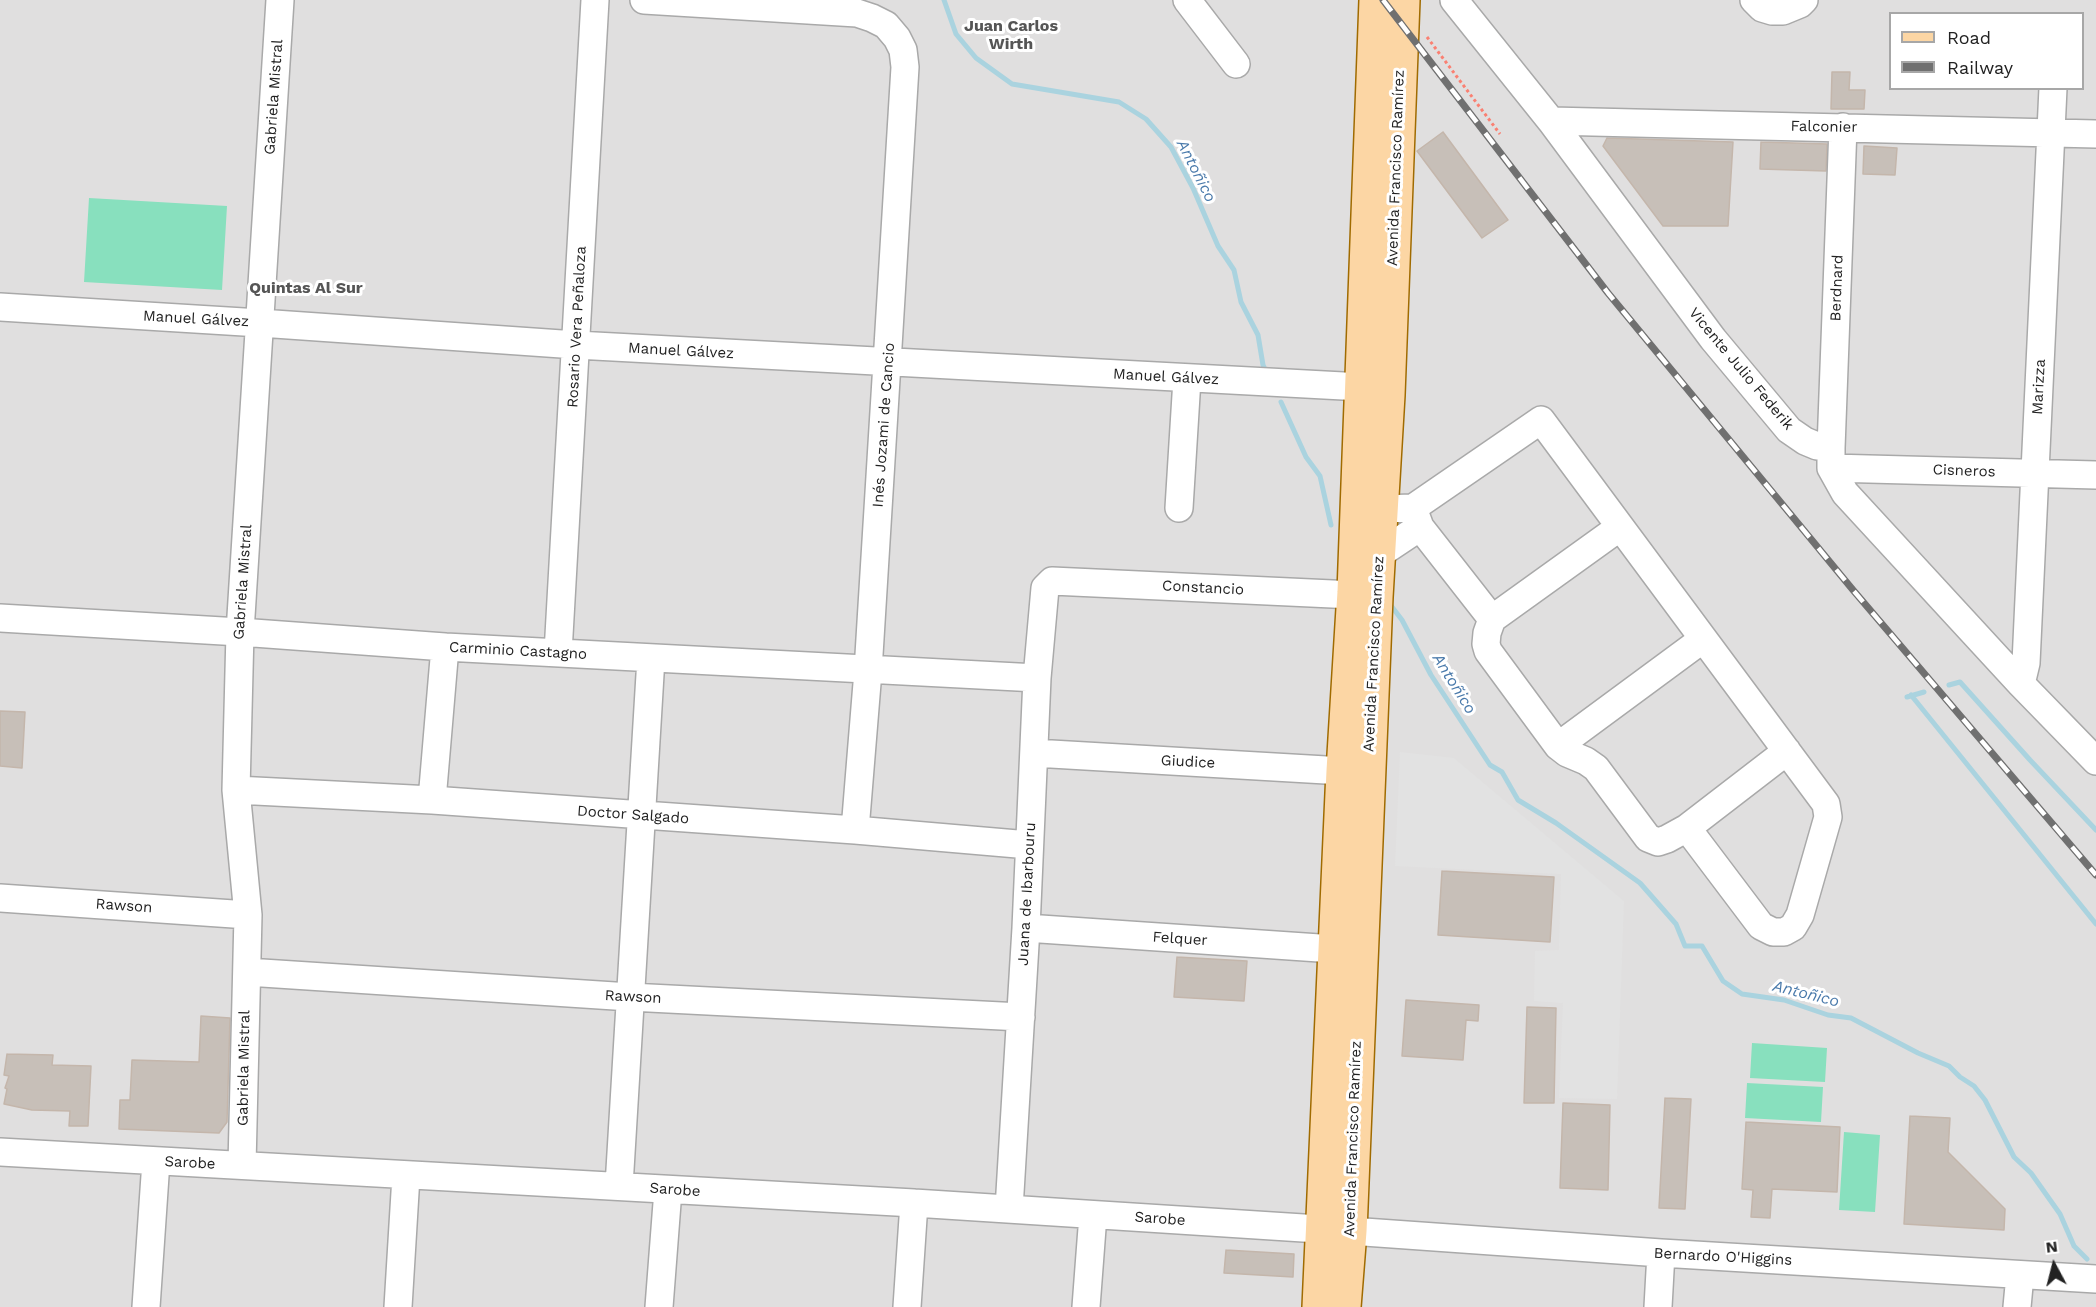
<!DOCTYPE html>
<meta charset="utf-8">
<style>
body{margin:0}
#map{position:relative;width:2096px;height:1307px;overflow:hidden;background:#f2efe9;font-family:"Work Sans",sans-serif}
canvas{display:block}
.legend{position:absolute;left:1889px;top:12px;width:195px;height:78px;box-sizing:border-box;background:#fff;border:2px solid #a7a7a7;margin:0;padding:8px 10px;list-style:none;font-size:18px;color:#222}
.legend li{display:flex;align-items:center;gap:12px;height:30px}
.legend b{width:30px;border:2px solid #a7a7a7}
.north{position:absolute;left:2024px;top:1235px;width:60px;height:60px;-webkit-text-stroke:4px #fff;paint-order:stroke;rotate:353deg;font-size:16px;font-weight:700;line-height:24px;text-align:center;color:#222}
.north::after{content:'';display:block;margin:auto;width:21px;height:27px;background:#222;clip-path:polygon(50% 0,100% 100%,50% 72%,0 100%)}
</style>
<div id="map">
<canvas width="2096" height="1307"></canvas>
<ul class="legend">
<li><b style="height:8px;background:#fcd6a4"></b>Road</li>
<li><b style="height:8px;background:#707070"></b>Railway</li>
</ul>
<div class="north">N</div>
</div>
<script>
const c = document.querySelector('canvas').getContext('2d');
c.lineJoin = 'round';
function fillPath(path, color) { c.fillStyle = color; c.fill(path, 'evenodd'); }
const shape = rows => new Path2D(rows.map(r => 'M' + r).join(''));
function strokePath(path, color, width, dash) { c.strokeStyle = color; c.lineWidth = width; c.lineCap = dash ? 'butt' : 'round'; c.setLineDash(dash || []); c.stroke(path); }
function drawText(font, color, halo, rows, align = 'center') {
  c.font = font + ' "Work Sans",sans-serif'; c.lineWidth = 6; c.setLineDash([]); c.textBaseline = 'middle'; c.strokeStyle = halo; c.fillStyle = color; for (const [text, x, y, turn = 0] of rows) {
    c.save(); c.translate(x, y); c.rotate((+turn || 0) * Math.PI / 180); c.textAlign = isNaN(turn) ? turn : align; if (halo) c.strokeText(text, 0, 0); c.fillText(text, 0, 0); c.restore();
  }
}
fillPath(shape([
 [0,0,2096,0,2096,1307,0,1307],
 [1890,14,2082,14,2082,88,1890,88]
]), '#e0dfdf');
fillPath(shape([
 [89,198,227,206,222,290,84,282],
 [1752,1043,1827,1048,1825,1082,1750,1078],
 [1747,1083,1823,1087,1821,1122,1745,1118],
 [1844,1132,1880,1135,1875,1212,1839,1210]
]), '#88e0be');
fillPath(shape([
 [1400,752,1454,758,1624,901,1617,1099,1559,1098,1563,1003,1534,1001,1535,951,1559,950,1561,874,1395,866]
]), '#e2e2e2');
strokePath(shape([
 [944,0,956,34,976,58,1012,84,1119,102,1146,119,1171,147,1193,188,1218,246,1234,270,1241,302,1258,335,1263,365,1267,373],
 [1281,402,1306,457,1320,476,1331,525],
 [1389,603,1402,620,1431,675,1490,765,1502,772,1518,800,1556,823,1640,883,1676,924,1685,946,1702,946,1723,981,1742,994,1784,1000,1828,1015,1851,1018,1918,1053,1949,1066,1960,1077,1974,1086,1985,1100,2014,1157,2031,1173,2060,1214,2074,1246,2087,1259],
 [1949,685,1960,682,2030,760,2096,830],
 [1911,695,2096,924],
 [1907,697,1924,692]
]), '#aad3df', 5);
const building = shape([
 [1832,72,1850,72,1849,90,1865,90,1864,109,1831,109,1832,72],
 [1443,132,1508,220,1482,238,1417,151,1443,132],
 [1607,138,1733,142,1728,226,1663,226,1603,146,1607,138],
 [1761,142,1827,144,1826,171,1760,169,1761,142],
 [1864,146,1897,148,1895,175,1863,174,1864,146],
 [0,711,25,712,22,768,0,766,0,711],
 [1442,871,1554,877,1550,942,1438,935,1442,871],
 [1177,957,1247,961,1244,1001,1174,997,1177,957],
 [1406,1000,1479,1005,1478,1021,1466,1020,1463,1060,1402,1056,1406,1000],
 [1527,1007,1556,1008,1554,1103,1524,1103,1527,1007],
 [201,1016,230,1018,227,1122,219,1133,119,1129,120,1100,130,1100,132,1060,199,1062,201,1016],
 [7,1054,53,1055,52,1065,91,1066,88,1126,69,1126,70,1111,32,1110,4,1104,7,1089,5,1088,9,1076,4,1075,7,1054],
 [1665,1098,1691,1099,1685,1209,1659,1208,1665,1098],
 [1563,1103,1610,1105,1608,1190,1560,1188,1563,1103],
 [1910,1116,1950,1118,1948,1152,2005,1209,2004,1230,1904,1224,1910,1116],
 [1746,1122,1840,1127,1837,1192,1772,1189,1770,1218,1751,1217,1753,1190,1742,1189,1746,1122],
 [1226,1250,1294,1254,1293,1277,1224,1273,1226,1250]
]);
fillPath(building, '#c7bfb8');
strokePath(building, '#c4b6ab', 1.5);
const minor = shape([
 [644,0,857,13,872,18,886,25,897,38,903,50,905,67,887,363,868,671,855,830],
 [1187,0,1236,64],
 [1454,0,1551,121,1713,339,1789,430,1805,441,1817,446,1831,448,1831,468,1845,493,2021,684,2096,761],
 [1754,0,1762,8,1772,11,1783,11,1800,4,1804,0],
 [1551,121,2096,134],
 [0,307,260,323,576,345,1362,387],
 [1831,448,1843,127],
 [1831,468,2096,475],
 [1179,508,1187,379],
 [1413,508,1420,527,1492,619,1487,633,1486,644,1488,651,1558,746,1567,753,1586,761,1596,768,1648,838,1658,842,1667,839,1687,828,1787,751],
 [1381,509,1413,508,1541,420,1826,804,1828,817,1800,915,1793,927,1784,932,1773,932,1761,926,1687,828],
 [1378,555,1420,527],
 [0,618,240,632,445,647,1037,678],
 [1492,619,1620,527],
 [558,653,595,0],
 [2021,684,2026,663,2053,88],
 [1558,746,1703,639],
 [1034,753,1343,771],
 [236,790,432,800,855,830,1029,845],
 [432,800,445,647],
 [0,898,248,915],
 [1026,928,1334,949],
 [247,972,630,997,1021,1017],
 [0,1152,914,1203,1350,1231,1661,1253,2096,1279],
 [242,1165,248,915,236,790,240,632,280,0],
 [619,1186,651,658],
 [1009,1209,1026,928,1037,678,1045,588,1052,581,1354,595],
 [146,1307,156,1161],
 [398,1307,406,1176],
 [659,1307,668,1190],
 [907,1307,914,1203],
 [1086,1307,1093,1215],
 [1658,1307,1661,1253],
 [2017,1307,2020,1275]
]);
const major = shape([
 [1319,1307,1343,771,1354,592,1376,0],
 [1344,1307,1350,1231,1376,597,1388,395,1403,0]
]);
strokePath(minor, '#a9a9a9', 30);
strokePath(major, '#a06b00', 36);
strokePath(shape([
 [1427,37,1500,134]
]), '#fa8072', 3, [3, 3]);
strokePath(minor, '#fff', 27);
strokePath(major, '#fcd6a4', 33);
const rail = shape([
 [1383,0,1608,293,1853,590,2096,875]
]);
strokePath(rail, '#707070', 7);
strokePath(rail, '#fff', 4.5, [14]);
drawText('15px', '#222', '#fff', [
 ["Gabriela Mistral",274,97,-86],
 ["Falconier",1824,127,1],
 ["Avenida Francisco Ramírez",1396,168,-88],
 ["Berdnard",1837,288,-88],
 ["Manuel Gálvez",196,319,3],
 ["Rosario Vera Peñaloza",577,327,-87],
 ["Manuel Gálvez",681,351,3],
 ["Vicente Julio Federik",1741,369,50],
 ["Manuel Gálvez",1166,377,3],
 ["Marizza",2039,387,-87],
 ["Inés Jozami de Cancio",884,425,-86],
 ["Cisneros",1964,471,2],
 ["Gabriela Mistral",243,582,-86],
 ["Constancio",1203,588,3],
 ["Carminio Castagno",518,651,3],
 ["Avenida Francisco Ramírez",1374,654,-87],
 ["Giudice",1188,762,3],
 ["Doctor Salgado",633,815,4],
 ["Juana de Ibarbouru",1027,894,-87],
 ["Rawson",124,906,4],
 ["Felquer",1180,939,4],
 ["Rawson",633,997,3],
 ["Gabriela Mistral",244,1068,-89],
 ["Avenida Francisco Ramírez",1353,1139,-88],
 ["Sarobe",190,1163,3],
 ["Sarobe",675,1190,4],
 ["Sarobe",1160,1219,4],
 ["Bernardo O'Higgins",1723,1257,3]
]);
drawText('bold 16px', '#555', '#fff', [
 ["Juan Carlos",1011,26],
 ["Wirth",1011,44],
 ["Quintas Al Sur",306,288]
]);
drawText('italic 16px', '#4a7aab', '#fff', [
 ["Antoñico",1196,171,63],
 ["Antoñico",1454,684,58],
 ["Antoñico",1806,994,14]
]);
</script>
